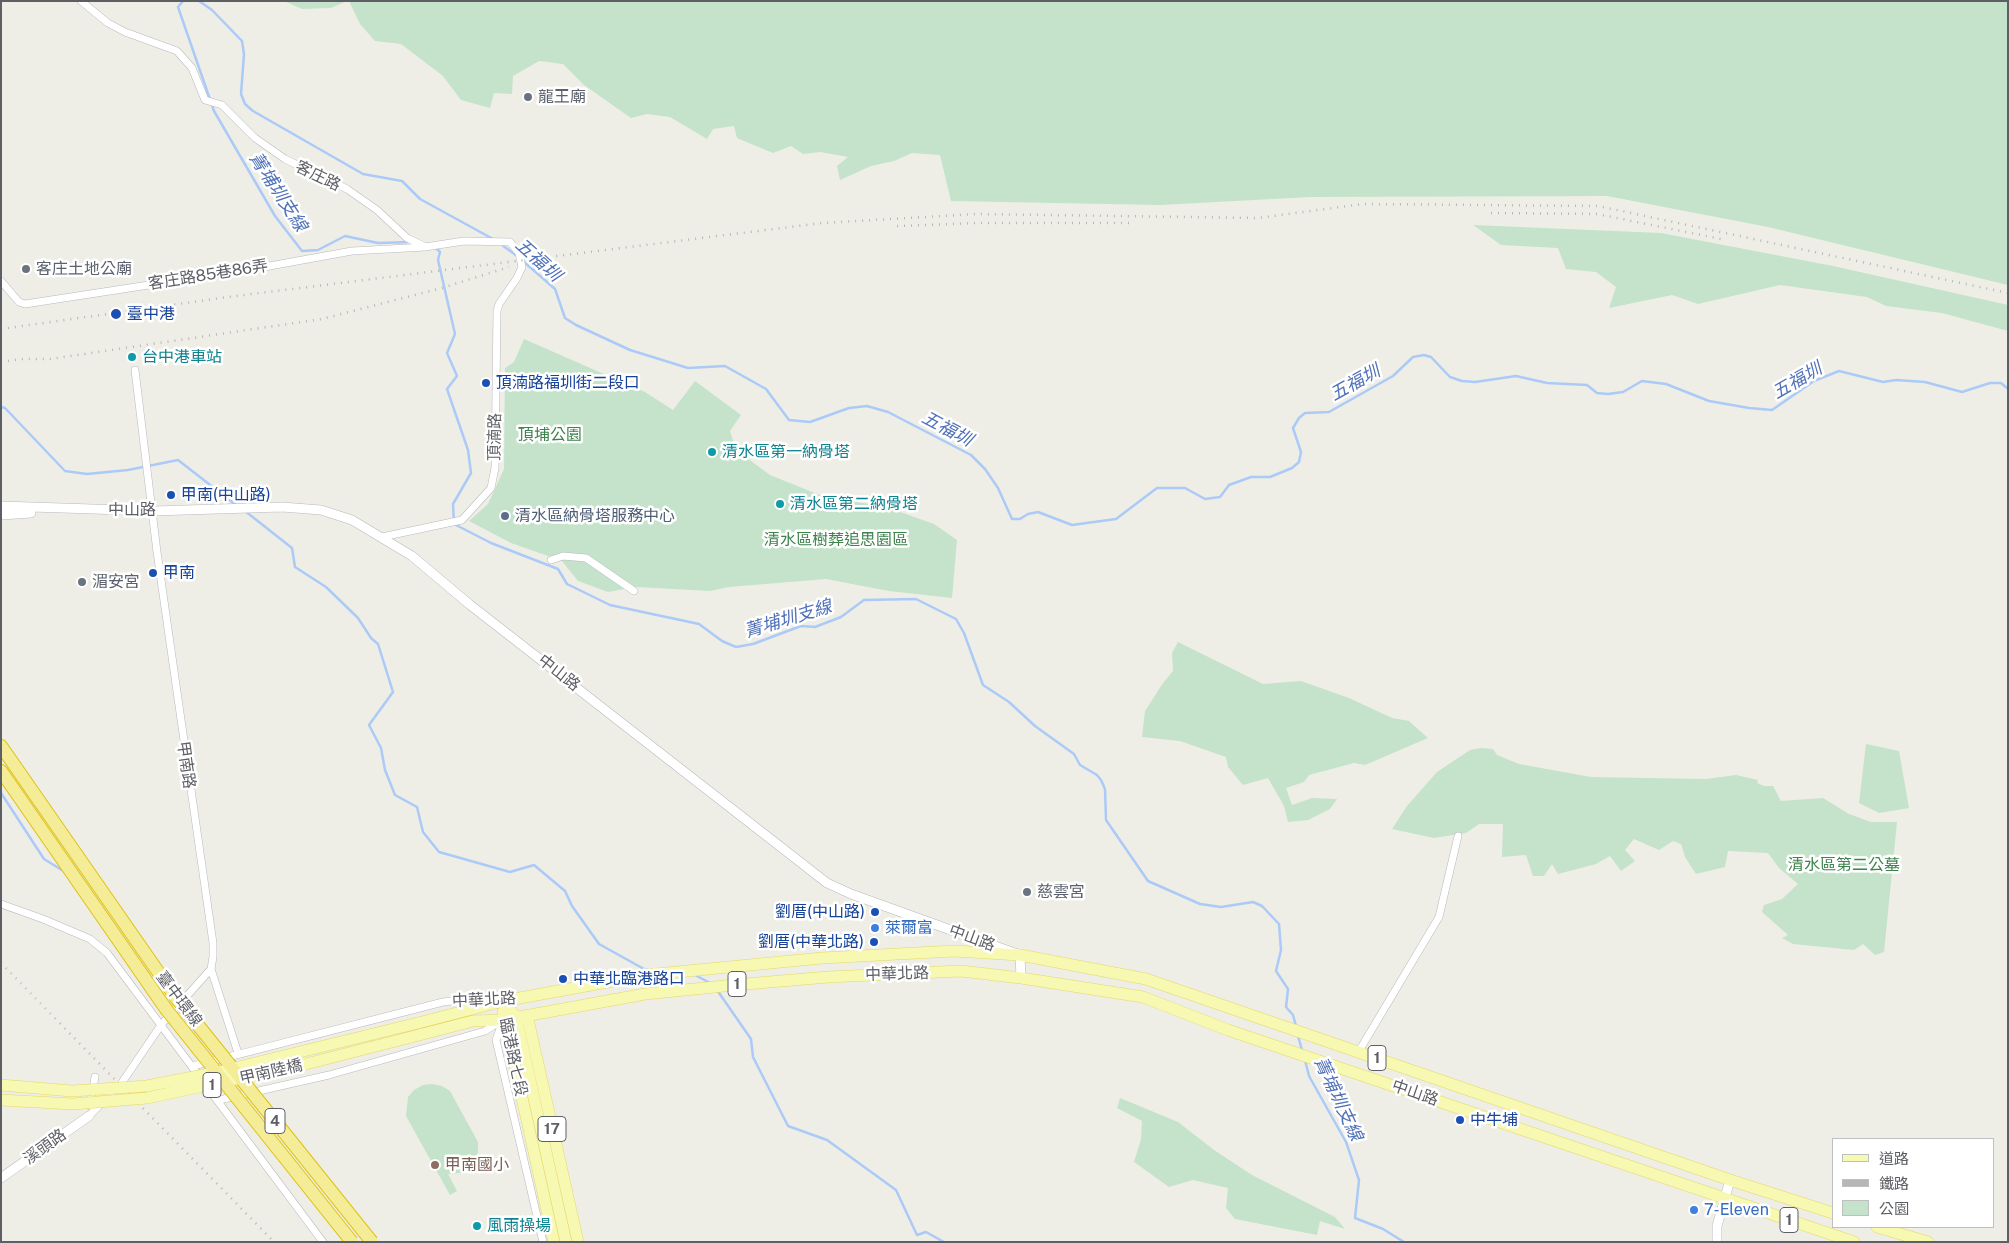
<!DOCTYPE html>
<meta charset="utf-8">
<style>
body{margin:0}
#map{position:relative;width:2009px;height:1243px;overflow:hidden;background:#eeeee6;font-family:"Public Sans","Noto Sans TC",sans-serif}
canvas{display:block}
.frame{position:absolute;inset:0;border:2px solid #5d5f65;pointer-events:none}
.legend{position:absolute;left:1832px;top:1138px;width:162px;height:90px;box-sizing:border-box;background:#fff;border:1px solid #bebfc1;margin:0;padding:6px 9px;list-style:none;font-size:15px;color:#5d5f65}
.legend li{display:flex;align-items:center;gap:10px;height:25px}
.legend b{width:25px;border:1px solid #bebfc1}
</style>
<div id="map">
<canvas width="2009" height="1243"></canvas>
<div class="frame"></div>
<ul class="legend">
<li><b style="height:6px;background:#f7f8b1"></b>道路</li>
<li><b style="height:6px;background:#b5b6b6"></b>鐵路</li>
<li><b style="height:14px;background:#c4e3ca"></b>公園</li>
</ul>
</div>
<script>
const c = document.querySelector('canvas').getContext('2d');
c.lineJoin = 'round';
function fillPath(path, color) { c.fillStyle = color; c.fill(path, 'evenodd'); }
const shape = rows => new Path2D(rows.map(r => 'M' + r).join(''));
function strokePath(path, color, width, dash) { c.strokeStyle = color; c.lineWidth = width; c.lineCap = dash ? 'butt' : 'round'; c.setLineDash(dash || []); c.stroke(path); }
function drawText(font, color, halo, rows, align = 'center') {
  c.font = font + ' "Public Sans","Noto Sans TC",sans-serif'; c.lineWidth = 5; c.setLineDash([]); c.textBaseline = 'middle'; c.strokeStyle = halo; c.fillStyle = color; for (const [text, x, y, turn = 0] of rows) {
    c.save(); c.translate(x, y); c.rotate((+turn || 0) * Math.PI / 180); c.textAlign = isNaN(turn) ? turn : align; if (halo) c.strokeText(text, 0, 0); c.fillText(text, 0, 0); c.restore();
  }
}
fillPath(shape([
 [284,1,347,1,331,8,302,9],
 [349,1,2008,1,2008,285,1768,227,1607,196,1310,197,1160,205,951,201,940,155,912,153,894,161,871,166,840,180,837,166,848,157,820,152,803,154,791,146,773,153,737,138,734,126,713,129,707,139,670,117,647,114,631,118,584,85,563,64,539,61,513,76,512,94,494,93,490,108,461,100,443,76,401,44,375,41,360,24],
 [1473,225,1661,233,1833,266,2008,305,2008,331,1942,313,1886,306,1867,297,1780,285,1698,304,1672,295,1609,308,1616,287,1596,272,1566,269,1558,248,1501,245],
 [524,339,645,392,673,410,695,381,741,415,730,431,736,450,770,475,822,496,886,507,934,524,957,540,952,598,889,591,826,579,729,587,710,591,636,587,608,592,578,581,562,561,511,543,469,521,488,504,504,469,505,368,514,362],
 [1178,642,1263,684,1301,681,1349,698,1392,718,1409,721,1428,738,1365,765,1354,763,1309,775,1304,782,1286,788,1292,805,1312,798,1337,799,1330,809,1308,820,1288,822,1284,806,1268,778,1243,785,1228,767,1226,757,1180,741,1142,737,1145,711,1163,683,1173,671,1172,653],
 [1866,744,1899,751,1909,808,1879,813,1859,803],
 [1481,748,1493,749,1497,755,1519,764,1591,777,1706,779,1736,775,1758,780,1757,783,1764,786,1773,786,1781,801,1823,798,1849,814,1871,822,1897,822,1884,952,1875,955,1863,944,1854,950,1793,944,1782,938,1788,935,1762,912,1764,905,1782,899,1798,884,1779,868,1768,853,1728,851,1725,867,1696,874,1685,857,1681,844,1673,841,1659,850,1634,839,1625,850,1635,861,1621,871,1610,856,1596,864,1558,874,1552,864,1544,876,1533,876,1526,855,1502,857,1503,824,1479,824,1466,833,1434,838,1392,829,1407,806,1437,772,1470,750],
 [432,1084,442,1086,450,1091,478,1142,478,1152,475,1161,469,1168,461,1173,448,1174,457,1191,450,1195,406,1116,408,1097,414,1090,423,1085],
 [1120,1098,1178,1122,1214,1150,1252,1175,1335,1217,1345,1229,1320,1221,1317,1235,1235,1219,1226,1208,1228,1188,1193,1180,1169,1187,1134,1162,1141,1139,1142,1121,1117,1108]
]), '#c4e3ca');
strokePath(shape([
 [183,1,178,7,214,111,275,216,302,251,318,250,345,236,378,243,411,242],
 [199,1,212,10,242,41,244,54,241,94,245,104,253,111,363,174,402,181,420,199,493,239],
 [502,245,517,256],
 [435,247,440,252,438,260,455,334,447,353,457,376,447,389,468,450,471,473,453,504,454,524,491,543,558,569,567,584,610,605,699,624,722,641,736,647,753,644,801,626,815,627,841,617,864,600,916,599,956,619,964,633,983,685,1009,702,1035,726,1074,754,1080,765,1097,775,1101,780,1105,789,1106,820,1148,881,1200,904,1221,907,1253,902,1262,906,1279,924,1281,950,1276,971,1288,989,1286,1007,1293,1015,1296,1026],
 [523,261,555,289,565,318,576,325,630,350,688,368,725,366,766,389,789,420,810,422,849,408,867,406,888,412,971,455,985,469,998,488,1012,519,1020,519,1028,514,1038,512,1072,525,1116,519,1157,488,1185,488,1205,499,1220,497,1229,485,1251,477,1270,477,1292,468,1299,462,1301,452,1293,428,1299,418,1305,413,1329,412,1393,376,1413,357,1424,355,1431,357,1450,377,1462,381,1475,382,1516,376,1547,383,1587,385,1597,393,1608,394,1623,392,1642,381,1666,384,1709,401,1749,408,1772,410,1814,381,1839,371,1883,382,1896,380,1925,382,1962,392,1990,383,2001,383,2008,389],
 [1,407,5,408,65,471,87,474,128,470,178,460,236,505],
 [245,511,292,548,295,567,326,587,358,618,371,638,378,644,393,692,369,725,381,748,385,770,395,795,417,807,423,832,439,852,510,872,534,865,565,891,572,906,599,944,644,969,650,970],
 [1,793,44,859,65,872],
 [695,975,712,984],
 [717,990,751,1039,753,1057,788,1126,827,1140,896,1190,917,1235,926,1232,944,1242],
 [1298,1036,1302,1050],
 [1305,1060,1309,1076,1346,1142,1359,1180,1355,1218,1383,1229,1404,1242]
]), '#accaf7', 2.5);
const minor = shape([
 [81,1,108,23,125,32,177,51,192,68,205,100,222,105,255,138,285,159,347,189,377,210,407,238,424,246],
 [1,281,19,302,25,304,253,269,352,251,425,247,464,241,510,242,519,253,522,267,517,278,499,304,497,311,495,468,491,488,462,520,382,537],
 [551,560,563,556,586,558,634,591],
 [1,904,43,919,90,939,107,953,323,1242],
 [211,969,238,1053],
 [503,1020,496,1040,543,1242],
 [1359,1051,1439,917,1458,836],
 [193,1066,443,1002,476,998,498,1000],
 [219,1100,329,1075,485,1031,499,1022],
 [90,1106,95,1077],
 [89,1116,121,1084,161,1025,211,969,213,957,213,943,157,552,135,370]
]);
const tertiary = shape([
 [1,506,153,511,282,507,321,510,352,520,412,556,469,604,827,883,851,894,1020,955,1021,978],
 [1,515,31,513],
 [1,1178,89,1116],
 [1717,1242,1717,1226,1730,1180]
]);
const primary = shape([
 [503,1001,516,1017,566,1242],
 [503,1012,554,1242],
 [527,1015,578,1242],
 [418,1023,503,1001,646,975,822,958,954,951,1020,955,1146,979,1730,1180,1833,1213],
 [419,1035,473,1021,503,1020,645,994,734,985,828,977,961,971,1021,978,1143,997,1228,1030,1854,1242],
 [1877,1227,1928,1242]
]);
const motorway = shape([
 [1,746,177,999],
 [1,771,166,1009]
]);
strokePath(minor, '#b8b9be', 8);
strokePath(tertiary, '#b8b9be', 10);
strokePath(primary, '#e5d768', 12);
strokePath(motorway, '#dfc214', 14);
strokePath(minor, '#fff', 7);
strokePath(tertiary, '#fff', 9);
strokePath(primary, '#f7f8b1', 11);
strokePath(motorway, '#f4ec97', 12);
strokePath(shape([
 [1491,213,1597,214,1721,239],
 [897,226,977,223,1130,223],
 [1,329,228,297,822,223,977,214,1258,218,1363,204,1598,206,2008,293],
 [1,362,21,359,50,359,322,319,442,288,509,267],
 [1,963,274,1242]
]), '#b5b6b6', 2.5, [1, 6]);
const primaryBridge = shape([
 [1,1085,72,1091,147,1086,214,1073,418,1023],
 [1,1100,73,1104,147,1098,306,1064,419,1035]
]);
const motorwayBridge = shape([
 [177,999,372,1242],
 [166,1009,352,1242]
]);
strokePath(primaryBridge, '#e5d768', 12, []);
strokePath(motorwayBridge, '#dfc214', 14, []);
strokePath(primaryBridge, '#f7f8b1', 11);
strokePath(motorwayBridge, '#f4ec97', 12);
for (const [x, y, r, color] of [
 [528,97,5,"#6b7280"],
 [26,269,5,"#6b7280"],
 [116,314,6,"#1a4fb4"],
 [132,357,5,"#0f9aa8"],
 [486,383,5,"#1a4fb4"],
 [712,452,5,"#0f9aa8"],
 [171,495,5,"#1a4fb4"],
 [780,504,5,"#0f9aa8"],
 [505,516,5,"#5c6f8a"],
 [153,573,5,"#1a4fb4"],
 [82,582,5,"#6b7280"],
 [1027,892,5,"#6b7280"],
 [875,912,5,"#1a4fb4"],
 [875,928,5,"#3f7fe0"],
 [874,942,5,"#1a4fb4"],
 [563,979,5,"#1a4fb4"],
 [1460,1120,5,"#1a4fb4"],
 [435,1165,5,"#8d6e63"],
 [1694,1210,5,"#3f7fe0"],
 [477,1226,5,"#0f9aa8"]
]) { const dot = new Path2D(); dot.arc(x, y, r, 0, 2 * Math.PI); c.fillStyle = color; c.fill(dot); strokePath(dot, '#fff', 2); }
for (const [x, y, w] of [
 [737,984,18],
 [1377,1058,18],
 [212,1085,18],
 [275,1121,20],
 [552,1129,28],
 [1789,1220,18]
]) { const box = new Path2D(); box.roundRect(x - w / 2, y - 12.5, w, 25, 4); c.fillStyle = '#fff'; c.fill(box); strokePath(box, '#5d5f65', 1); }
drawText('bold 15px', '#5d5f65', null, [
 ["1",737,984],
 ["1",1377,1058],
 ["1",212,1085],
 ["4",275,1121],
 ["17",552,1129],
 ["1",1789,1220]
]);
drawText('16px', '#5b616d', '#fff', [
 ["龍王廟",538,97],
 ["客庄土地公廟",36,269],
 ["湄安宮",92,582],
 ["慈雲宮",1037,892]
], 'left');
drawText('16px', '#5d5f65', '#fff', [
 ["客庄路",318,176,26],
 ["客庄路85巷86弄",208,275,-9],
 ["頂湳路",495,437,-89],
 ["中山路",132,510],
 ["中山路",559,673,38],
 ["甲南路",186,765,82],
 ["中山路",972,938,20],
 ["中華北路",897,974,-2],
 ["臺中環線",179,999,53],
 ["中華北路",484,1000,-3],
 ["臨港路七段",513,1057,78],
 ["甲南陸橋",271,1072,-13],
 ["中山路",1415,1093,19],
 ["溪頭路",45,1147,-36]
]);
drawText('16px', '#164399', '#fff', [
 ["臺中港",127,314],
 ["頂湳路福圳街二段口",496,383],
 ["甲南(中山路)",181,495],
 ["甲南",163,573],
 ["劉厝(中山路)",865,912,"right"],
 ["劉厝(中華北路)",864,942,"right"],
 ["中華北臨港路口",573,979],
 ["中牛埔",1470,1120]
], 'left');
drawText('16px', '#0d838f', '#fff', [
 ["台中港車站",142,357],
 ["清水區第一納骨塔",722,452],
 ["清水區第二納骨塔",790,504],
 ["風雨操場",487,1226]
], 'left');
drawText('16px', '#3e834d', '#fff', [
 ["頂埔公園",550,435],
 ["清水區樹葬追思園區",836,540],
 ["清水區第二公墓",1844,865]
]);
drawText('16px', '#4e5e75', '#fff', [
 ["清水區納骨塔服務中心",515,516]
], 'left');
drawText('16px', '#366cbe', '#fff', [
 ["萊爾富",885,928],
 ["7-Eleven",1704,1210]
], 'left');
drawText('16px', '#785e54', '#fff', [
 ["甲南國小",445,1165]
], 'left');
drawText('italic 18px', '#5172b9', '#fff', [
 ["菁埔圳支線",278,192,57],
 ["五福圳",538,260,42],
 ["五福圳",1797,381,-30],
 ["五福圳",1355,383,-29],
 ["五福圳",947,429,28],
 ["菁埔圳支線",788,619,-17],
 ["菁埔圳支線",1338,1099,65]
]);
</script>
